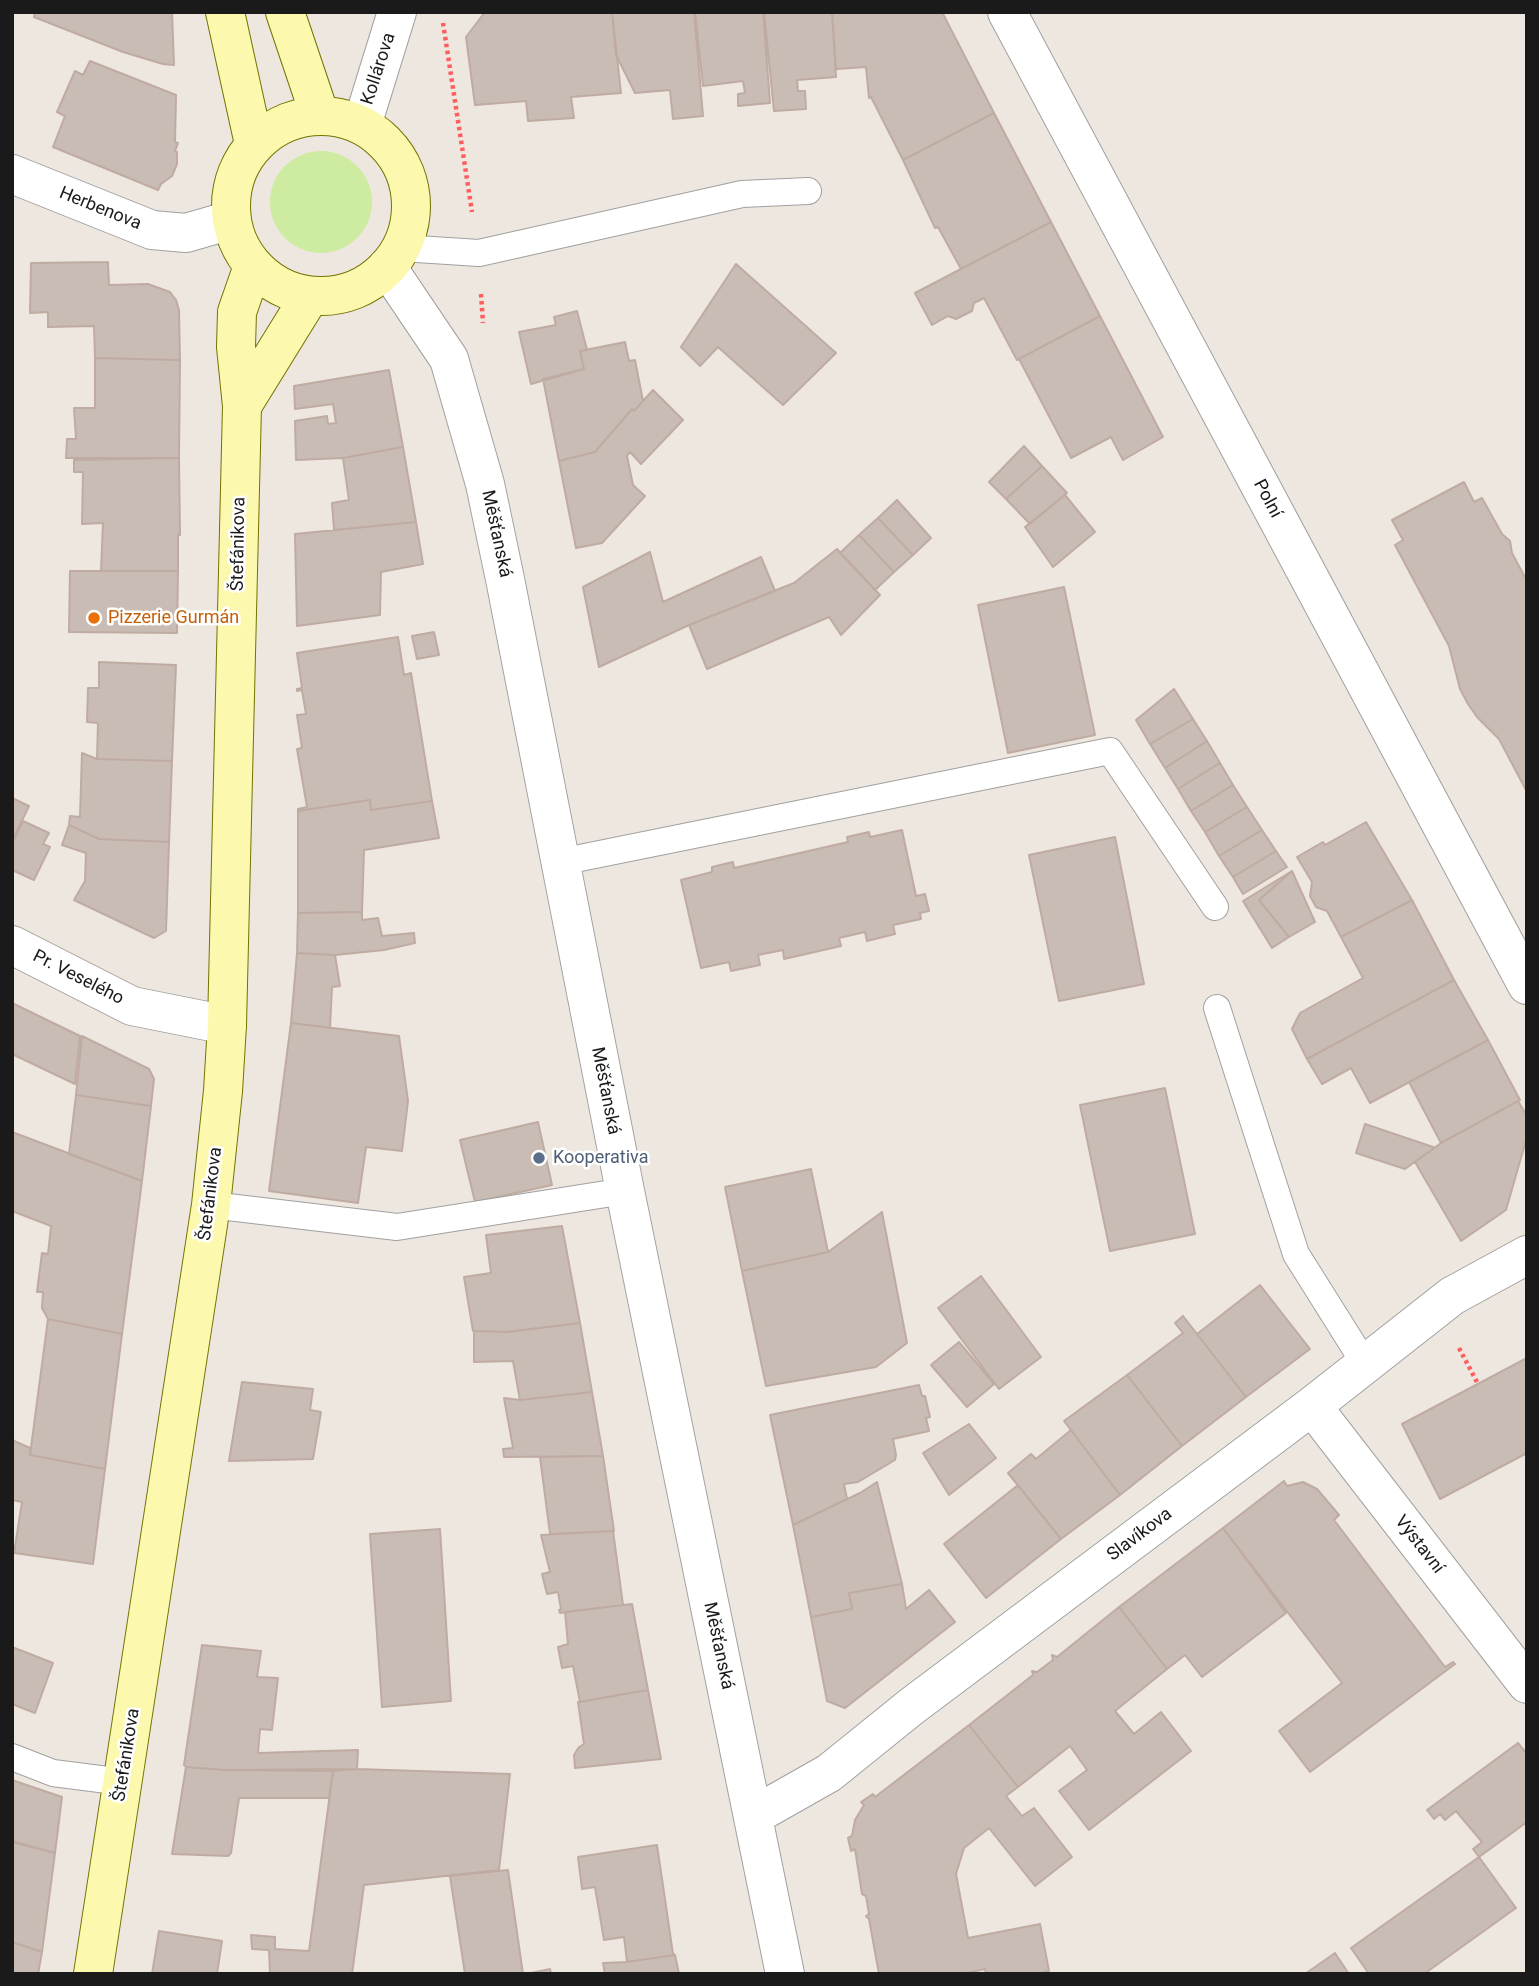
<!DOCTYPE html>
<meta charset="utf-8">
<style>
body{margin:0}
#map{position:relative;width:1539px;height:1986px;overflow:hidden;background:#ede7df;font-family:Roboto,sans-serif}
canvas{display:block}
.frame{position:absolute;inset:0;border:14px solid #1a1a1a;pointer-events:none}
</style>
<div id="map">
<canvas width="1539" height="1986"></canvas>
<div class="frame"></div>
</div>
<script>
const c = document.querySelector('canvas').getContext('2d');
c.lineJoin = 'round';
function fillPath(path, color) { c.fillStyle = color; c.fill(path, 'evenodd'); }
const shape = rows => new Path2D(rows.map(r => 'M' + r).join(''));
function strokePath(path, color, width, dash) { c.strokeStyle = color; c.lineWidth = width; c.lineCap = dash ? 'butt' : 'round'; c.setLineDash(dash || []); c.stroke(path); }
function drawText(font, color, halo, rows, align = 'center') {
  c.font = font + ' Roboto,sans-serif'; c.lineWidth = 5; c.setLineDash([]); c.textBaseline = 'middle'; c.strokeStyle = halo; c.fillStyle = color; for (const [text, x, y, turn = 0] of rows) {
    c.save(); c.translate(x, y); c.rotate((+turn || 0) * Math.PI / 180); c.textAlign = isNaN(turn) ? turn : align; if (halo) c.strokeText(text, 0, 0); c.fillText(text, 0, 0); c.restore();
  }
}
fillPath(shape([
 '270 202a51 51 0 1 1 102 0a51 51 0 1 1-102 0Z'
]), '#cdeba1');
const building = shape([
 [35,12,172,12,174,65,163,64,123,52,34,17,35,12],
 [485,12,612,12,621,93,571,97,574,118,528,121,526,101,475,105,466,37,485,12],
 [612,12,694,12,703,116,673,119,670,90,635,93,616,55,612,12],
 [695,12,763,12,770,103,738,106,738,94,745,93,743,81,703,86,695,12],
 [764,12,832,12,836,77,797,80,798,91,805,91,806,109,774,111,764,12],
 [832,12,942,12,994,113,903,160,871,97,869,98,866,67,836,69,832,12],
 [90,61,176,95,175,142,178,143,175,151,177,152,177,164,172,176,161,184,158,190,53,147,65,116,57,112,75,71,83,75,90,61],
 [994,113,1051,222,961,269,938,227,935,228,903,160,994,113],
 [1051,222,1100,316,1017,360,984,298,974,303,972,311,956,319,948,316,932,325,915,293,1051,222],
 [108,262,109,285,148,284,170,292,176,300,179,310,180,360,95,358,94,326,48,327,48,312,30,313,31,263,108,262],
 [736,264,836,353,783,405,718,347,700,366,681,347,736,264],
 [577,311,587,350,580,351,584,369,531,384,519,332,556,325,554,317,577,311],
 [1100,316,1163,437,1123,460,1111,437,1071,458,1019,359,1100,316],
 [625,342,629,361,635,360,643,401,634,411,632,409,595,452,559,461,543,379,584,369,580,351,625,342],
 [95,358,180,360,179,458,66,458,67,439,76,439,74,408,95,408,95,358],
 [389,370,403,447,343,458,296,460,295,421,327,416,328,424,336,423,333,404,295,409,294,386,389,370],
 [653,390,683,420,641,464,630,452,627,456,633,485,645,496,602,543,576,548,559,461,595,452,632,409,634,411,653,390],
 [1024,446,1042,466,1006,499,989,482,1024,446],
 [403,447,416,522,334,530,332,503,349,500,343,458,403,447],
 [179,458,180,535,178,534,178,571,101,571,103,523,82,524,83,472,74,472,74,460,179,458],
 [1042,466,1067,493,1030,524,1006,499,1042,466],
 [1464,482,1474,502,1482,498,1502,534,1510,541,1512,553,1527,581,1527,792,1499,739,1477,717,1468,704,1460,689,1449,646,1395,545,1403,540,1392,520,1464,482],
 [1065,495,1095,532,1053,567,1025,527,1065,495],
 [897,500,931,538,913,555,878,518,897,500],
 [878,518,913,555,894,572,859,535,878,518],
 [416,522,423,564,381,572,380,615,297,626,295,534,416,522],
 [859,535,894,572,875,590,840,553,859,535],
 [837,549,880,595,841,635,829,617,707,669,689,625,794,583,837,549],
 [650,552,663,602,761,557,775,591,689,625,599,667,583,587,650,552],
 [70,571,178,571,177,633,69,632,70,571],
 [1064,587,1095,735,1008,753,978,605,1064,587],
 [434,632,439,655,417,659,412,636,434,632],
 [398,637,404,675,411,673,432,801,371,810,370,800,298,811,298,809,307,807,297,749,302,748,297,715,306,714,302,690,297,691,297,689,302,688,297,653,398,637],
 [99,662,176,665,172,761,97,759,98,723,87,722,88,688,99,688,99,662],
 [1174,689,1193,719,1150,744,1136,720,1174,689],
 [1193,719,1207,741,1165,768,1150,744,1193,719],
 [1207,741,1220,763,1178,789,1165,768,1207,741],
 [82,753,97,759,172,761,169,842,99,839,69,825,70,816,80,817,82,753],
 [1220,763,1233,785,1191,811,1178,789,1220,763],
 [1233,785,1247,807,1205,832,1191,811,1233,785],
 [12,798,29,806,12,841,12,798],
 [370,800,371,810,432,801,439,838,364,850,362,912,298,913,298,811,370,800],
 [1247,807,1262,830,1219,856,1205,832,1247,807],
 [23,821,49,833,43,844,50,847,34,880,12,870,12,844,23,821],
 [1366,822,1412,900,1341,937,1327,911,1316,907,1310,896,1312,882,1297,857,1323,842,1325,845,1366,822],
 [69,825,99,839,169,842,166,931,154,938,74,900,85,881,86,853,62,845,69,825],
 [902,830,916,896,925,894,929,911,920,913,921,919,893,925,895,934,867,941,865,932,839,938,841,946,784,959,783,950,758,955,760,965,731,971,729,962,701,968,681,880,712,872,712,867,733,862,734,868,848,842,847,837,869,832,870,837,902,830],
 [1262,830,1276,851,1233,877,1219,856,1262,830],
 [1115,837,1144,984,1059,1001,1029,855,1115,837],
 [1276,851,1287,867,1243,894,1233,877,1276,851],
 [1292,871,1259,900,1289,937,1272,948,1243,901,1292,871],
 [1292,871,1315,922,1289,937,1259,900,1292,871],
 [1412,900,1454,980,1307,1059,1292,1029,1300,1013,1363,978,1341,937,1412,900],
 [362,912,362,920,378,918,382,936,414,933,415,943,384,950,335,955,297,953,298,913,362,912],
 [297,953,335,955,340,986,332,987,330,1028,291,1023,297,953],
 [1454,980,1488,1040,1370,1103,1351,1068,1322,1084,1307,1059,1454,980],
 [12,1003,80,1036,75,1084,12,1054,12,1003],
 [291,1023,399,1036,408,1101,402,1151,366,1147,358,1203,269,1191,291,1023],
 [82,1036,149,1069,154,1079,151,1106,76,1095,82,1036],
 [1488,1040,1520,1100,1441,1143,1409,1082,1488,1040],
 [1165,1088,1195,1234,1110,1251,1080,1105,1165,1088],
 [76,1095,151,1106,142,1181,69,1154,76,1095],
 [1518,1101,1527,1116,1527,1137,1506,1210,1461,1241,1415,1162,1441,1143,1518,1101],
 [538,1122,552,1185,475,1202,460,1140,538,1122],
 [1365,1124,1433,1147,1434,1148,1405,1169,1356,1153,1365,1124],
 [12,1132,142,1181,122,1334,48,1319,42,1308,43,1292,37,1292,42,1253,48,1254,51,1226,12,1211,12,1132],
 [811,1169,828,1252,742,1271,725,1187,811,1169],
 [882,1212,907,1343,876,1367,766,1386,742,1271,828,1252,882,1212],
 [562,1226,580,1323,505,1332,473,1331,464,1277,491,1273,486,1235,562,1226],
 [981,1276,1041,1357,999,1389,938,1308,981,1276],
 [1260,1285,1310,1349,1246,1397,1197,1334,1260,1285],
 [1183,1316,1246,1397,1182,1446,1127,1375,1183,1333,1175,1323,1183,1316],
 [48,1319,122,1334,105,1469,30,1455,48,1319],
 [580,1323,592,1392,520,1400,513,1361,474,1362,474,1331,508,1332,580,1323],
 [959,1342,994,1384,967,1407,931,1365,959,1342],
 [1527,1358,1527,1453,1440,1499,1402,1424,1527,1358],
 [1127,1375,1182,1446,1120,1495,1064,1421,1127,1375],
 [242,1382,313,1389,310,1410,321,1412,313,1459,229,1461,242,1382],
 [919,1385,922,1396,925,1396,930,1417,926,1418,929,1431,893,1439,896,1455,895,1460,858,1482,844,1484,847,1499,793,1525,770,1415,919,1385],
 [592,1392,603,1456,504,1457,503,1449,513,1448,504,1398,520,1400,592,1392],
 [969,1424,996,1458,949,1495,923,1453,969,1424],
 [1071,1430,1120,1495,1061,1539,1008,1473,1031,1454,1036,1459,1071,1430],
 [12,1440,30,1448,30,1455,105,1469,93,1564,14,1553,22,1502,12,1500,12,1440],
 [603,1456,614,1531,550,1534,540,1457,603,1456],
 [1284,1481,1287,1486,1303,1482,1317,1489,1339,1515,1334,1520,1445,1667,1453,1662,1455,1664,1310,1772,1279,1731,1342,1683,1223,1528,1284,1481],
 [877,1482,902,1584,849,1593,852,1609,811,1617,793,1525,860,1493,877,1482],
 [1018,1485,1061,1539,986,1598,944,1544,1018,1485],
 [1223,1528,1286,1613,1202,1677,1185,1655,1167,1669,1119,1607,1223,1528],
 [440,1529,451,1701,382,1707,370,1534,440,1529],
 [613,1531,623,1605,560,1613,559,1610,561,1609,558,1592,547,1594,542,1574,550,1572,541,1535,613,1531],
 [902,1584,906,1609,929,1590,955,1622,845,1708,827,1701,811,1617,852,1609,849,1593,902,1584],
 [632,1604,648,1690,580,1702,573,1666,562,1668,558,1647,568,1644,565,1612,632,1604],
 [1119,1607,1167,1669,1115,1711,1134,1734,1161,1712,1191,1751,1089,1830,1059,1791,1087,1770,1070,1746,1018,1787,969,1725,1033,1675,1032,1671,1037,1672,1053,1660,1052,1655,1057,1657,1119,1607],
 [202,1645,261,1651,257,1677,278,1678,272,1730,260,1729,258,1753,358,1750,357,1769,225,1770,186,1767,184,1765,202,1645],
 [12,1647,53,1663,35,1713,12,1704,12,1647],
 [648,1690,661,1759,575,1768,574,1755,579,1747,584,1744,578,1702,648,1690],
 [969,1725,1018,1787,1006,1796,1022,1816,1034,1808,1072,1857,1035,1886,989,1828,964,1848,956,1874,968,1938,1040,1924,1049,1971,1038,1974,986,1974,985,1969,962,1974,879,1974,869,1919,866,1916,869,1914,866,1896,862,1894,855,1849,851,1851,848,1838,852,1836,855,1820,864,1805,861,1802,873,1794,875,1797,969,1725],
 [1518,1743,1527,1754,1527,1822,1479,1857,1473,1849,1482,1842,1456,1811,1445,1820,1440,1814,1434,1819,1427,1810,1518,1743],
 [186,1767,225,1770,333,1771,329,1798,239,1798,231,1853,228,1856,172,1854,186,1767],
 [357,1769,510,1774,499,1870,364,1885,352,1974,270,1974,269,1950,252,1949,251,1935,275,1937,275,1949,309,1951,333,1771,357,1769],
 [12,1780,62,1797,55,1853,12,1841,12,1780],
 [12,1842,55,1853,42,1952,12,1942,12,1842],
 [657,1845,673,1954,675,1955,627,1962,624,1937,604,1940,595,1887,582,1889,578,1857,657,1845],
 [1479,1857,1516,1908,1424,1974,1369,1974,1351,1948,1479,1857],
 [508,1870,523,1974,465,1974,450,1876,508,1870],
 [159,1931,222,1941,217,1974,152,1974,159,1931],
 [12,1942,42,1952,38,1974,12,1974,12,1942],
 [1335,1953,1349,1974,1305,1974,1335,1953],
 [675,1955,679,1974,605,1974,603,1963,627,1962,675,1955],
 [550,1969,551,1974,526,1974,550,1969]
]);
fillPath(building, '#c9bcb5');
strokePath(building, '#bfaba1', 2);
const lane = shape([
 [401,248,479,253,742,194,808,191],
 [560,862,1110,751,1215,907],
 [1217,1008,1296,1254,1365,1364],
 [211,1205,397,1227,625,1191],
 [12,1757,53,1773,123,1782]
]);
const street = shape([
 [1007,12,1527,985],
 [362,125,397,12],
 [12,174,152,230,186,233,231,220],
 [387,267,449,359,485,484,505,579,625,1191,785,1974],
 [12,945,132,1006,227,1025],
 [1312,1406,1527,1684],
 [753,1816,829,1773,912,1706,1312,1406,1452,1296,1527,1255]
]);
const secondary = shape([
 [225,12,254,144],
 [285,12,320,116],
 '231 206a90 90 0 1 1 180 0a90 90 0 1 1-180 0Z',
 [242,406,310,296],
 [93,1974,211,1205,223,1091,227,1025,242,406,236,347,237,312,253,266]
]);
strokePath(lane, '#a1a1a1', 28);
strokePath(street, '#a1a1a1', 40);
strokePath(secondary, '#737300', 40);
strokePath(shape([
 [443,23,472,212],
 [481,294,483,323],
 [1459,1348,1478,1384]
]), '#ff5e5f', 4.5, [3.5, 3.5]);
strokePath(lane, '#fff', 26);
strokePath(street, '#fff', 38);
strokePath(secondary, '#fcf8ae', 38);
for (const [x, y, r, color] of [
 [94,618,7,"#e8710a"],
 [539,1158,7,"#5c6f8a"]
]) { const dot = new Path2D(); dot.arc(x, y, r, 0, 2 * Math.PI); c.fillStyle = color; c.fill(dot); strokePath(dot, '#fff', 2.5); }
drawText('18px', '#1a1a1a', '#fff', [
 ["Kollárova",379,69,-72],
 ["Herbenova",100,209,22],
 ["Polní",1267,499,62],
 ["Měšťanská",496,534,78],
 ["Štefánikova",239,544,-89],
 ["Pr. Veselého",78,978,27],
 ["Měšťanská",605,1091,79],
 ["Štefánikova",211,1194,-83],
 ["Slavíkova",1140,1535,-37],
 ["Výstavní",1419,1545,52],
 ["Měšťanská",718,1646,78],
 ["Štefánikova",127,1755,-81]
]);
drawText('18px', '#c56008', '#fff', [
 ["Pizzerie Gurmán",108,618]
], 'left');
drawText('18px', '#4e5e75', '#fff', [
 ["Kooperativa",553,1158]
], 'left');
</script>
